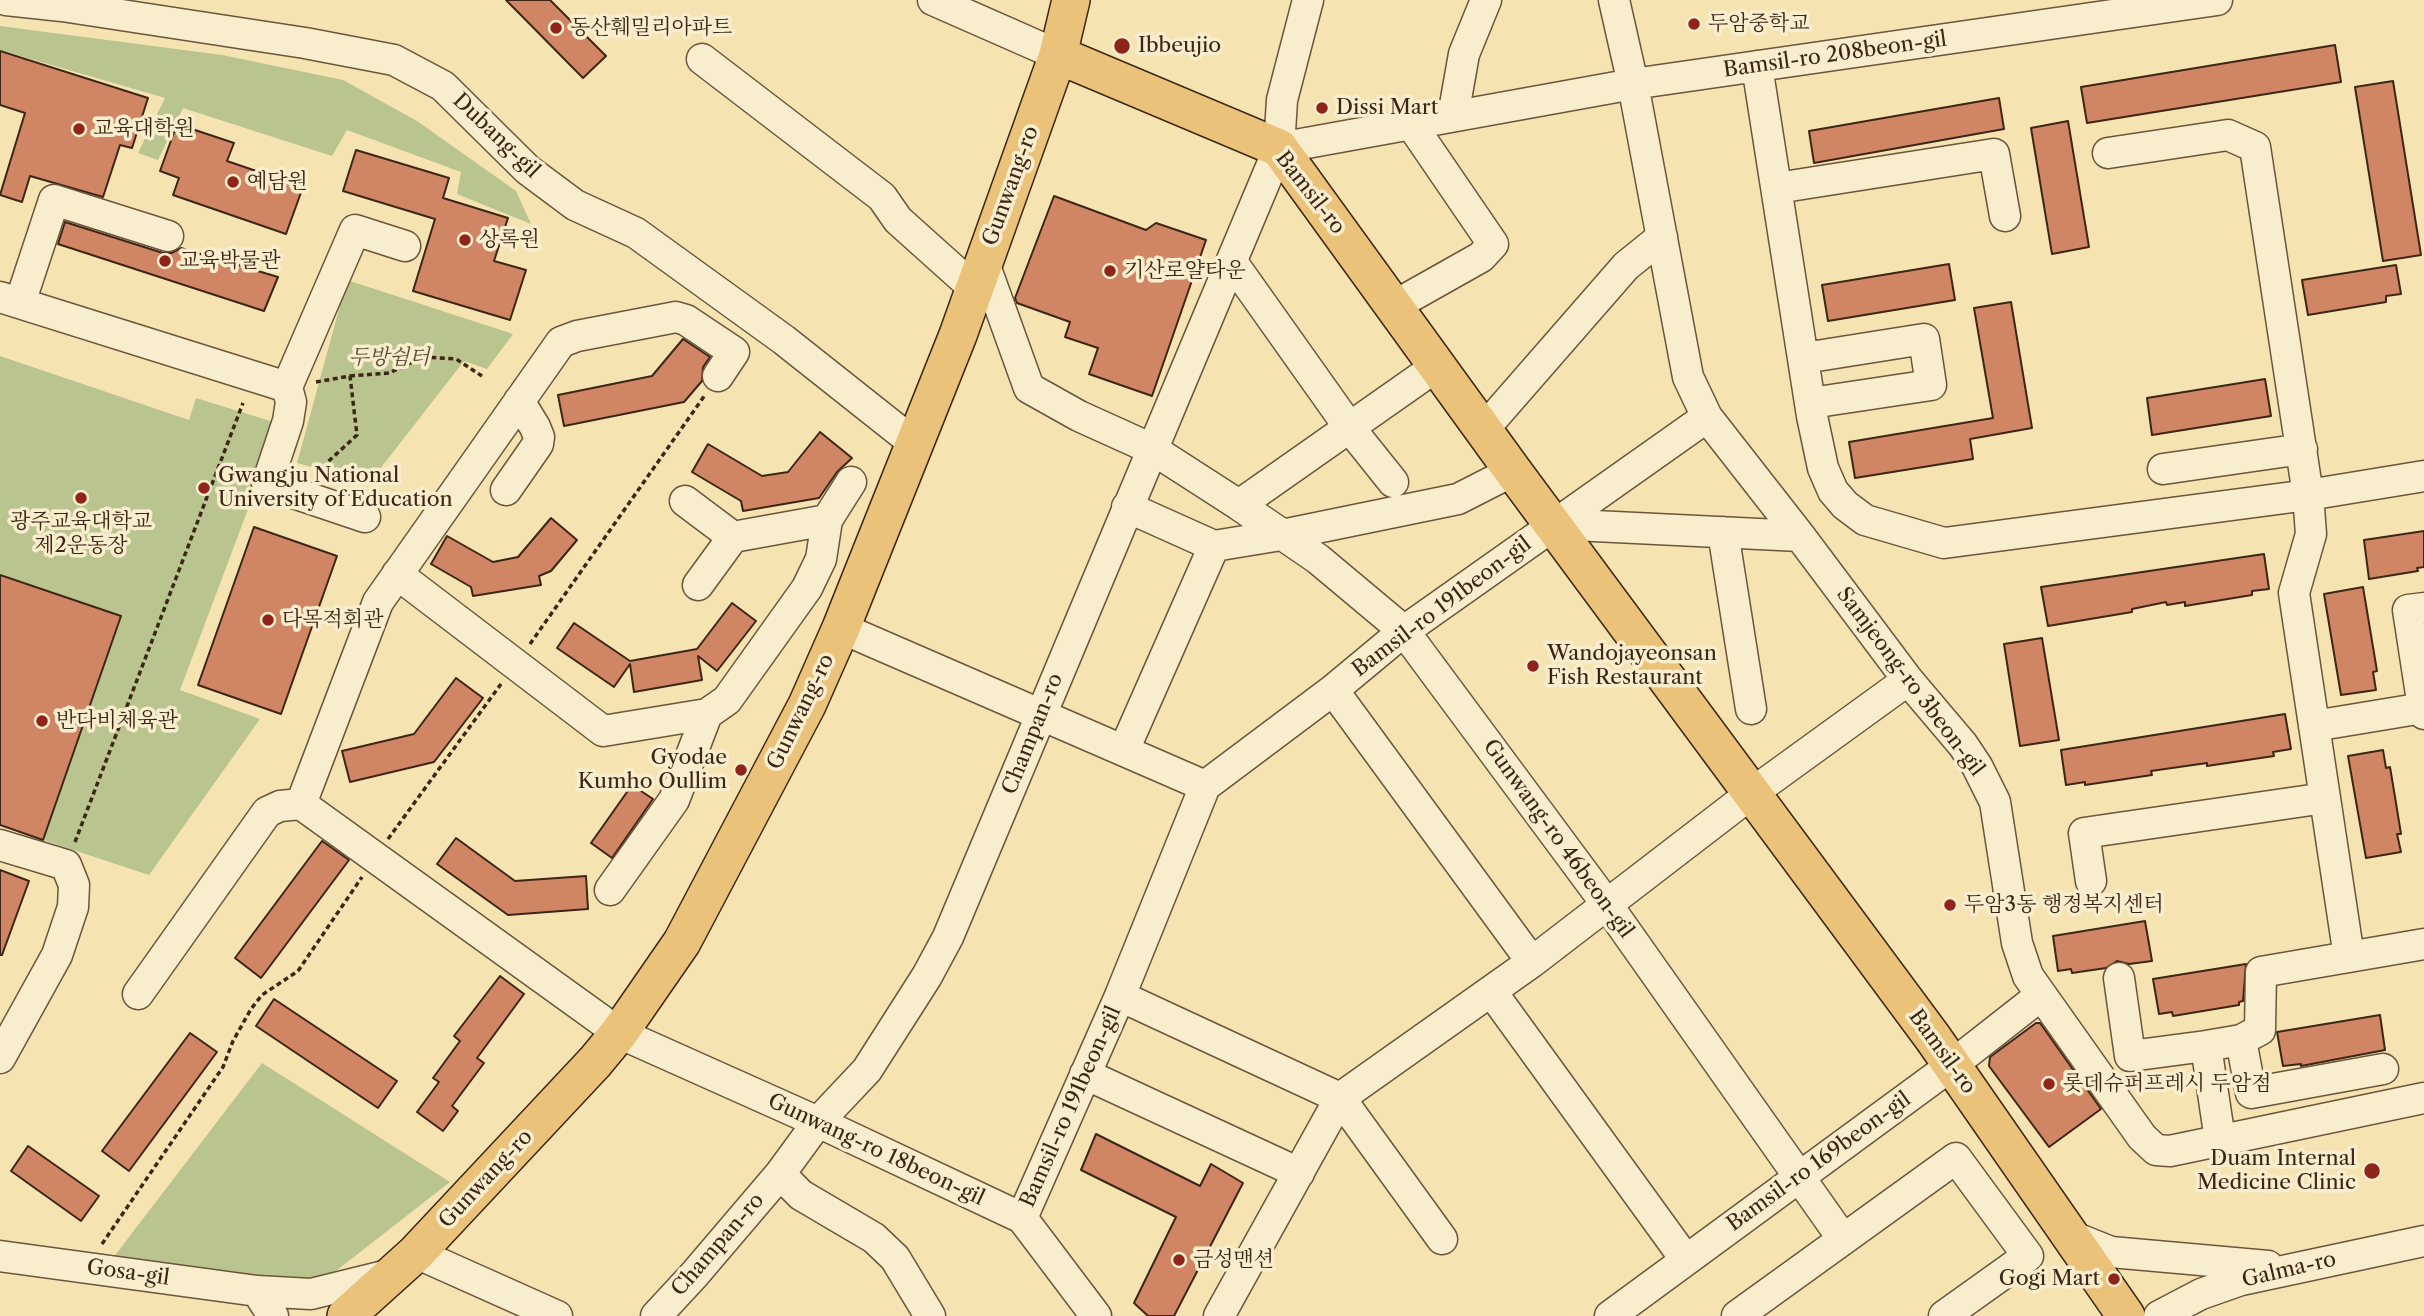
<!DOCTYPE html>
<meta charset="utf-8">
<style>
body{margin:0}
canvas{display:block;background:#f5e3b2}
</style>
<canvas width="2424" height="1316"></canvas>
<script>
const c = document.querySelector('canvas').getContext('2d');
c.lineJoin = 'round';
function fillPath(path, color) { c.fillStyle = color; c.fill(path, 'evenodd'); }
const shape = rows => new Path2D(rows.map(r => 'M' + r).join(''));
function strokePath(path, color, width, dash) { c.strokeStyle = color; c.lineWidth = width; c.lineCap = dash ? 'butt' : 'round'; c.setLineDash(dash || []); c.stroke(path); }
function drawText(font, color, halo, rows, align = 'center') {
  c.font = font + ' "Libre Caslon Text","Noto Serif KR",serif'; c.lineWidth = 7; c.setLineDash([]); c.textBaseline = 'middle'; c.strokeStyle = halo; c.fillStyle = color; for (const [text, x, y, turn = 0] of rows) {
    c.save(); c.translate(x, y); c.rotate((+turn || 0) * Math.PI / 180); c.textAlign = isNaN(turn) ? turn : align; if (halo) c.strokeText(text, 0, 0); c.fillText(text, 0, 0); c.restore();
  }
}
fillPath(shape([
 [0,26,222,55,343,80,417,121,516,191,531,224,457,194,461,172,347,130,332,156,183,108,158,160,138,153,165,98,0,50],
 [347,280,513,334,487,369,464,361,369,483,297,463],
 [0,356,189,420,196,398,280,424,180,690,260,719,149,875,43,840,121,617,0,575],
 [262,1063,450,1182,323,1281,310,1285,110,1262]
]), '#b9c48e');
const building = shape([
 [506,0,550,0,606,56,583,78,506,0],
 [2335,45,2341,82,2087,123,2081,87,2335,45],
 [0,51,148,98,132,148,120,145,103,197,30,176,22,202,0,195,25,113,0,105,0,51],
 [2393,81,2421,255,2383,261,2355,87,2393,81],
 [1999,98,2004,129,1814,163,1809,131,1999,98],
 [2068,121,2089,247,2052,254,2031,128,2068,121],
 [177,124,234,143,227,161,303,187,286,234,173,195,179,178,160,171,177,124],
 [356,150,449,178,443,198,508,218,494,261,526,270,510,320,413,291,435,219,343,191,356,150],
 [1054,196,1146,230,1156,223,1206,240,1152,396,1089,374,1098,348,1065,337,1070,322,1017,303,1015,298,1054,196],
 [65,222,163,253,172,253,181,248,278,277,264,311,58,244,65,222],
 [1949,264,1955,300,1828,321,1822,285,1949,264],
 [2396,265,2401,294,2386,296,2386,302,2308,315,2302,280,2396,265],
 [2011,302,2032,428,1970,439,1973,459,1855,478,1849,442,1993,418,1974,308,2011,302],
 [683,339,710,357,703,367,702,381,684,402,564,426,558,395,652,376,683,339],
 [2265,379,2271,416,2152,435,2147,398,2265,379],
 [820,432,852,458,837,472,819,498,743,511,741,501,692,472,708,444,762,476,788,472,820,432],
 [551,518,577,540,551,571,539,576,541,585,473,596,471,587,431,564,447,536,493,562,518,557,551,518],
 [254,527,337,556,281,714,198,685,254,527],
 [2424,531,2424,567,2417,568,2418,571,2369,579,2364,540,2424,531],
 [2264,554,2269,589,2252,591,2252,595,2185,606,2185,602,2167,605,2166,602,2132,609,2132,612,2048,626,2041,587,2264,554],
 [0,575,121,616,43,840,0,825,0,575],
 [2363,587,2377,671,2373,672,2376,690,2341,695,2324,594,2363,587],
 [732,603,756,621,717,671,698,656,702,680,634,692,630,664,614,687,557,648,574,623,630,661,697,649,732,603],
 [2042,638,2059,740,2020,746,2004,644,2042,638],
 [456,678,483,698,434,762,350,782,342,751,414,734,456,678],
 [2285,714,2291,749,2273,752,2274,756,2207,766,2207,763,2151,771,2152,775,2085,785,2085,782,2066,785,2061,750,2285,714],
 [2383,750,2386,768,2390,767,2395,797,2401,834,2397,834,2401,852,2366,858,2348,756,2383,750],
 [632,785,653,799,612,858,591,843,632,785],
 [456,838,515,881,586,876,588,909,508,915,437,864,456,838],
 [322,841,349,860,261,978,235,958,322,841],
 [0,870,29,881,2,955,0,955,0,870],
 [2145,921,2152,961,2129,964,2117,961,2106,968,2072,973,2071,969,2058,971,2053,936,2145,921],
 [2246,964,2243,1001,2239,1002,2239,1005,2173,1016,2172,1012,2159,1014,2153,979,2246,964],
 [500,976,524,994,477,1058,484,1063,452,1106,458,1111,443,1131,417,1112,439,1082,433,1078,460,1041,454,1036,500,976],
 [274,999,397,1081,378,1108,256,1026,274,999],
 [2380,1015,2385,1050,2301,1066,2301,1064,2283,1066,2277,1032,2380,1015],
 [2036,1023,2040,1023,2101,1109,2049,1147,1989,1066,1990,1057,2036,1023],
 [190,1033,217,1052,129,1171,102,1151,190,1033],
 [1096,1134,1200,1186,1211,1164,1243,1183,1174,1316,1148,1316,1134,1303,1176,1217,1081,1170,1096,1134],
 [28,1146,99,1196,81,1221,11,1171,28,1146]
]);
fillPath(building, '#d08665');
strokePath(building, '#3d2615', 2);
const minor = shape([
 [6,0,62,6,305,43,394,60,443,86,528,170,575,205,636,233,784,340,914,443],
 [933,0,1058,55],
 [1614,0,1633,84,1688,377,1707,417,1800,536,1908,680,1963,745,1977,766,1995,802,2017,943,2028,976,2142,1137,2156,1150,2170,1151,2424,1098],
 [702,59,882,197,898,220,975,289],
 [1757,66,1812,416,1823,468,1833,491,1845,505,1865,520,1944,543,2308,495,2424,476],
 [1453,116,1464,54,1486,0],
 [1279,148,1633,84,2217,0],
 [2108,153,2228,135,2255,147,2308,495,2311,534,2294,593,2349,957],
 [1777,188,1994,154,2005,216],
 [1232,262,1349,427,1393,482],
 [984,263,1029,388,1079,416,1152,449,1239,505,1318,559,1404,631,1608,906,1843,1239],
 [0,297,287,387],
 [20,303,54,200,168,236],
 [1394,306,1481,257,1493,244,1411,124],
 [1804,358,1924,339,1931,385,1811,403],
 [1483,430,1626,266,1662,237],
 [2163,469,2302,449],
 [506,490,538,444,539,437,535,427,519,401],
 [685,501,733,537,827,520],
 [1239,505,1437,366],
 [1127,507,1214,546,1287,534,1458,499,1513,471],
 [365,517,267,484,288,421,291,402,287,387,355,230,405,246],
 [1553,524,1800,536],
 [1723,532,1751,709],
 [397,574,603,731,707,714],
 [698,585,733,537],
 [2424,608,2408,610,2424,714],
 [841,628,1205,786],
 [1333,690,1532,962],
 [2314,726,2423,708],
 [1124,750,1214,546],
 [301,804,378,602,561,342,577,336,676,317,686,320,734,352,718,376],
 [0,845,66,865,74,885,73,907,57,955,0,1058],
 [2091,881,2084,833,2325,798],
 [610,890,674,800,707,714,727,700,807,588,821,559,827,520,851,482],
 [2119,978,2130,1056,2206,1046],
 [1491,991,1686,1260],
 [138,994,267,812,280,806,301,804,619,1033,818,1122,1022,1218,1096,1316],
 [1120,996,1340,1098,1442,1239],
 [2241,1040,2251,1093,2383,1069],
 [1085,1074,1299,1173],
 [2220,1140,2206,1046,2241,1040,2260,1030,2261,972,2424,944],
 [780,1174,801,1195,874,1238,895,1258,930,1316],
 [1022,1218,1120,996,1205,786,1333,690,1404,631,1707,417],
 [2071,1236,2111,1252,2268,1266],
 [416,1253,557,1316],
 [0,1256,257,1291],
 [273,1316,257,1291,311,1294,392,1274],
 [656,1316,694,1275,780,1174,818,1122,867,1070,927,976,948,937,1279,148,1282,100,1308,0],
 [1219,1316,1340,1098,1532,962,1752,793,1908,680],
 [1610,1316,1952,1065,2040,996],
 [1737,1316,1956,1158,2028,1256,1944,1316],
 [2159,1316,2201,1294,2241,1280,2424,1241]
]);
const major = shape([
 [1058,55,1279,148,1513,471,1933,1038,2126,1316],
 [346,1316,416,1253,595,1062,619,1033,682,942,807,705,841,628,958,335,1058,55,1071,0]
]);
strokePath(minor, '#6b553c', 33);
strokePath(major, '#3d2615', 40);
strokePath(shape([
 [350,376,389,373,423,357,456,359,482,376],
 [316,382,350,376,357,435,320,469],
 [530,644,705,395],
 [388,839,501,684],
 [75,842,243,403],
 [102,1244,223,1067,233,1041,251,1009,262,995,298,971,362,877]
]), '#3d2615', 3.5, [5, 3.5]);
strokePath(minor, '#f8edcd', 30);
strokePath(major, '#eac279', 37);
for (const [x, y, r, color] of [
 [1694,24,7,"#8f2418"],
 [556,28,7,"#8f2418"],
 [1122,46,9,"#8f2418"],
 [1322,108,7,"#8f2418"],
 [79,129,7,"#8f2418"],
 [233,182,7,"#8f2418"],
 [465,240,7,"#8f2418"],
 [165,261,7,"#8f2418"],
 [1110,271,7,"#8f2418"],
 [204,488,7,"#8f2418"],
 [81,498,7,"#8f2418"],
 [268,620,7,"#8f2418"],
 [1533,666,7,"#8f2418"],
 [42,721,7,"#8f2418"],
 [741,770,7,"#8f2418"],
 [1950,905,7,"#8f2418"],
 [2049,1084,7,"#8f2418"],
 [2372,1171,9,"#8f2418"],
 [1179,1260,7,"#8f2418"],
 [2114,1279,7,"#8f2418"]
]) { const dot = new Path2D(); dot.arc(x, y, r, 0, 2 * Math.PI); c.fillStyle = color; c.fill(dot); strokePath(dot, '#f8edcd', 2.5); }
drawText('21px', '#3d2615', '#f8edcd', [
 ["두암중학교",1708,24],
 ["동산훼밀리아파트",570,28],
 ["Ibbeujio",1138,46],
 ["Dissi Mart",1336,108],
 ["교육대학원",93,129],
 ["예담원",247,182],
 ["상록원",479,240],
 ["교육박물관",179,261],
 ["기산로얄타운",1124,271],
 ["Gwangju National",218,476],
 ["University of Education",218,500],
 ["광주교육대학교",81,522,"center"],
 ["제2운동장",81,546,"center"],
 ["다목적회관",282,620],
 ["Wandojayeonsan",1547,654],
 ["Fish Restaurant",1547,678],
 ["반다비체육관",56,721],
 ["Gyodae",727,758,"right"],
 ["Kumho Oullim",727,782,"right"],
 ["두암3동 행정복지센터",1964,905],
 ["롯데슈퍼프레시 두암점",2063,1084],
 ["Duam Internal",2356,1159,"right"],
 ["Medicine Clinic",2356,1183,"right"],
 ["금성맨션",1193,1260],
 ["Gogi Mart",2100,1279,"right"]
], 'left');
drawText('21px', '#3d2615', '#f8edcd', [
 ["Bamsil-ro 208beon-gil",1835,55,-8],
 ["Dubang-gil",496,136,44],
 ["Gunwang-ro",1011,186,-70],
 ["Bamsil-ro",1310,193,52],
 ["Bamsil-ro 191beon-gil",1442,607,-37],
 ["Samjeong-ro 3beon-gil",1910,682,53],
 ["Gunwang-ro",801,712,-64],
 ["Champan-ro",1033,734,-68],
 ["Gunwang-ro 46beon-gil",1558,839,54],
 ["Bamsil-ro",1942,1052,54],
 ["Bamsil-ro 191beon-gil",1071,1107,-66],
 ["Gunwang-ro 18beon-gil",876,1150,25],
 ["Bamsil-ro 169beon-gil",1819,1162,-36],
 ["Gunwang-ro",486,1179,-47],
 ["Champan-ro",718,1245,-49],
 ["Galma-ro",2289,1270,-13],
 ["Gosa-gil",128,1273,8]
]);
drawText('italic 21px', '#5c4e33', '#f8edcd', [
 ["두방쉼터",389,358]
]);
</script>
